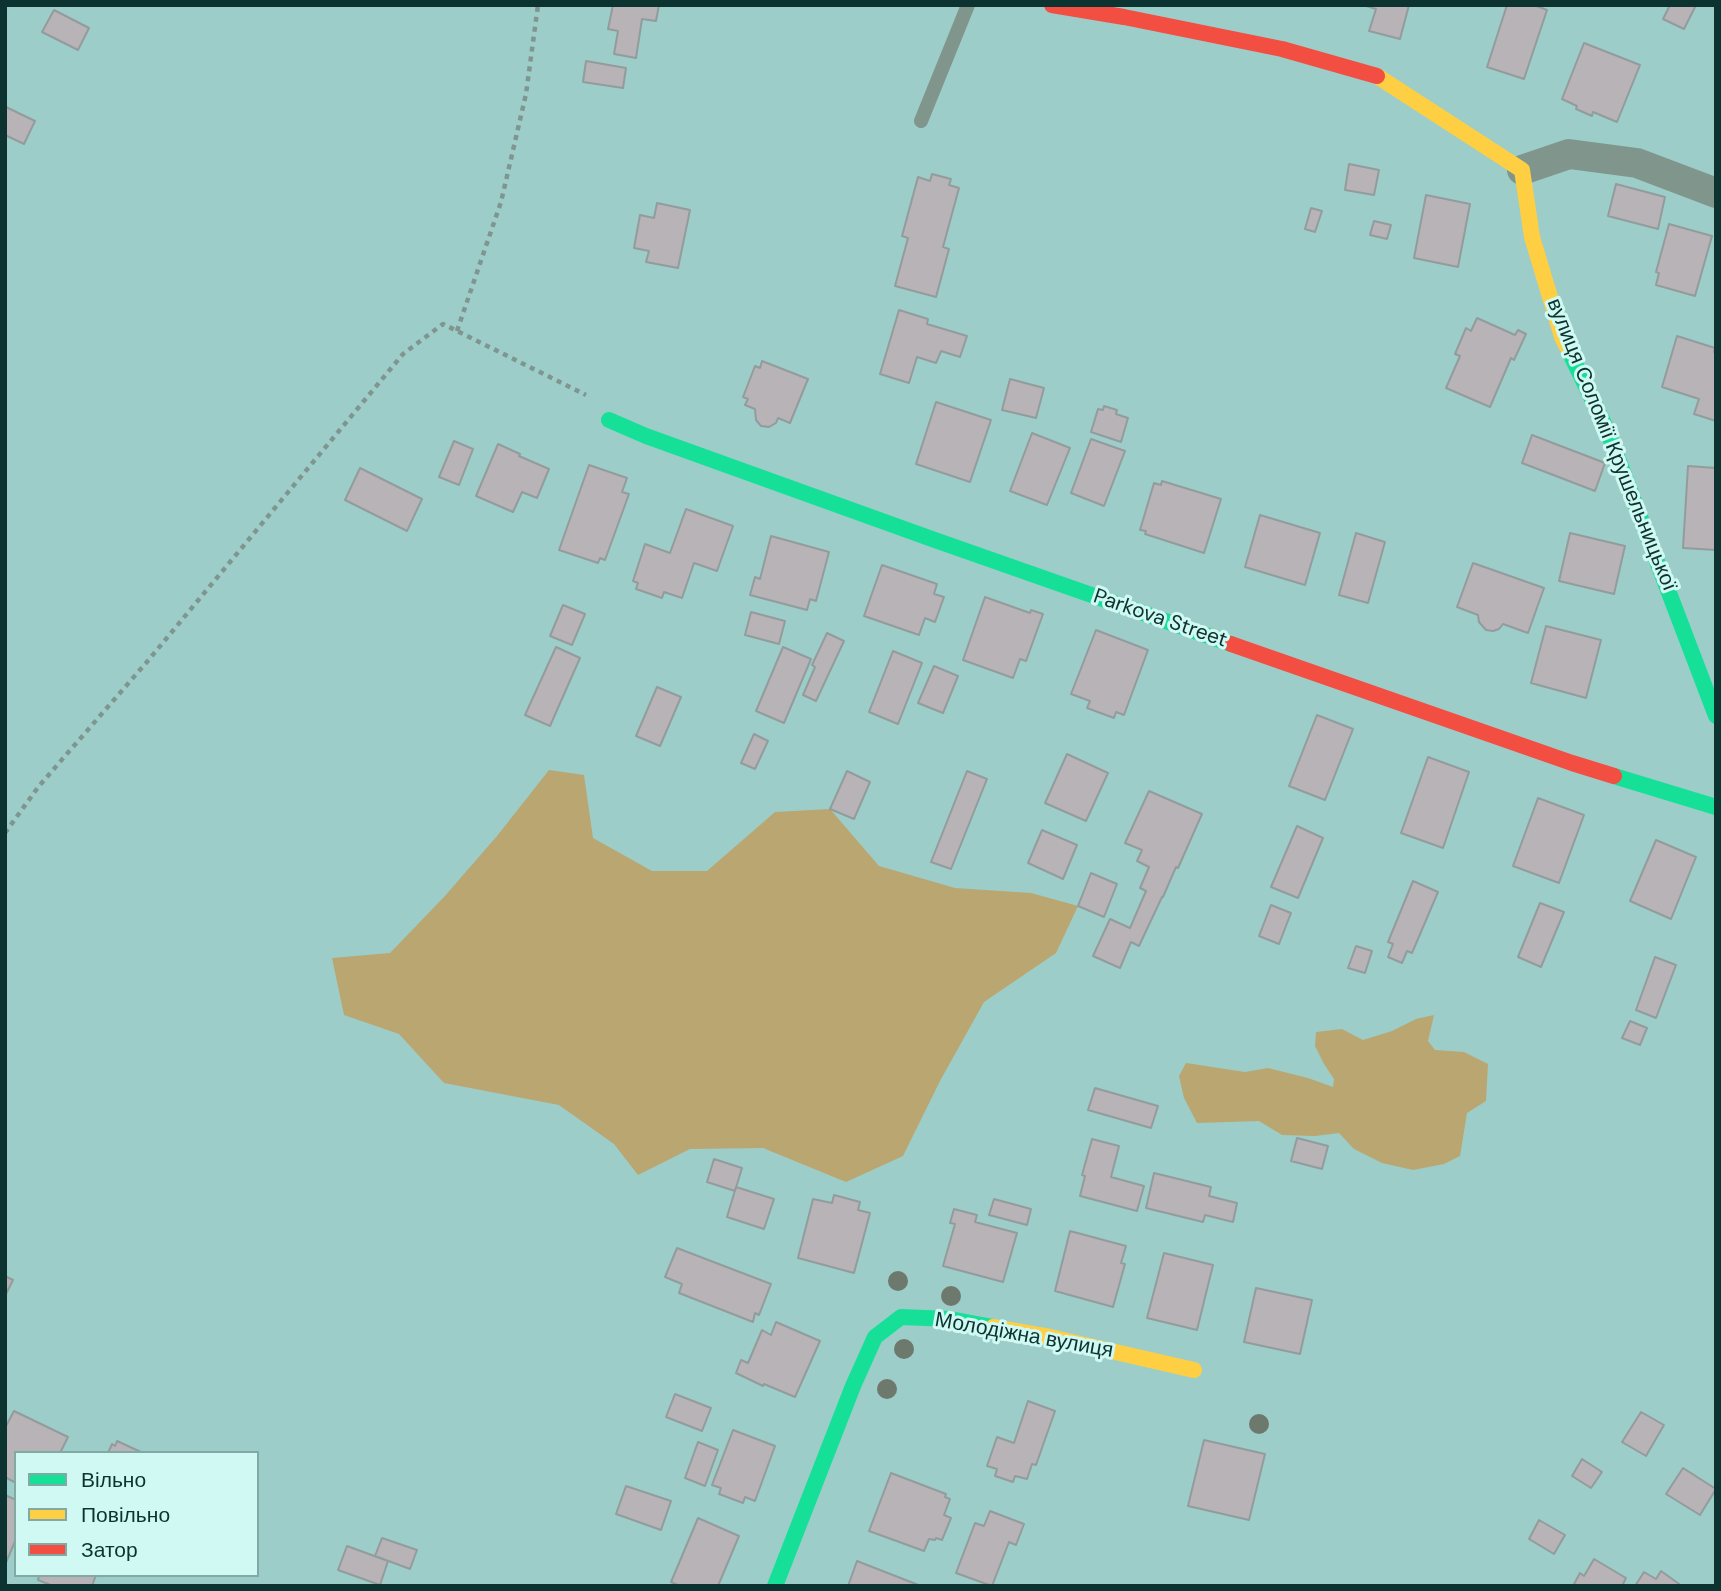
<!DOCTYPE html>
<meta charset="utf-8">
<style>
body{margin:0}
#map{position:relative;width:1721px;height:1591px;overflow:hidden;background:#9dcdc8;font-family:"DM Sans",sans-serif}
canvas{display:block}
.frame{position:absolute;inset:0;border:7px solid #0c332f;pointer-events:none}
.legend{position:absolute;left:14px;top:1451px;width:245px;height:126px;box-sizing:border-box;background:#d0f9f4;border:2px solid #82aaa5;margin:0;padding:9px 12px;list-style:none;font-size:21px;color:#0c332f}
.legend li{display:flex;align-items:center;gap:14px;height:35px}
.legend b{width:35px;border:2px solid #82aaa5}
</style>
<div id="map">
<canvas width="1721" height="1591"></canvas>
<div class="frame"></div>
<ul class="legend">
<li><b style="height:9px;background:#16e098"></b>Вільно</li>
<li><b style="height:9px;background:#ffcf43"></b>Повільно</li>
<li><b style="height:9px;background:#f24e42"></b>Затор</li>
</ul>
</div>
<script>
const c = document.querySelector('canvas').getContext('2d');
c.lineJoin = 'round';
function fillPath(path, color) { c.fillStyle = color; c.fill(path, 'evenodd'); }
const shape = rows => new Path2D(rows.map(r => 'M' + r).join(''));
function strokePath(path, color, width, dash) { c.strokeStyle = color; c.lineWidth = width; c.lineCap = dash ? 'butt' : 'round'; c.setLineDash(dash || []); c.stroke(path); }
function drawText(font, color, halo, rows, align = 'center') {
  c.font = font + ' "DM Sans",sans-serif'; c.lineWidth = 6; c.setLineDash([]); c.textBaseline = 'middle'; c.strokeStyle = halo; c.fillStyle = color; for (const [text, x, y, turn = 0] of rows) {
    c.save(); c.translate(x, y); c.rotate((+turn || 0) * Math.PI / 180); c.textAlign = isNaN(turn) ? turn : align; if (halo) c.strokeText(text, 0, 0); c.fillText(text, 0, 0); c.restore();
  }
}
fillPath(shape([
 [549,770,584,775,593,838,652,871,707,871,775,812,830,809,879,866,955,888,1031,893,1078,906,1056,953,984,1002,940,1081,903,1156,846,1182,763,1148,690,1149,638,1175,614,1144,559,1105,444,1083,399,1034,344,1015,332,958,390,953,444,897,497,836],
 [1434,1015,1428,1041,1435,1050,1464,1052,1488,1064,1486,1101,1467,1113,1460,1156,1444,1164,1413,1170,1382,1163,1354,1149,1339,1133,1315,1136,1282,1135,1259,1121,1197,1123,1184,1098,1179,1076,1186,1063,1245,1072,1268,1068,1308,1078,1333,1087,1334,1079,1324,1064,1315,1046,1316,1032,1342,1029,1363,1040,1392,1031,1416,1019]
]), '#b9a671');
const building = shape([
 [613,5,659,5,656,21,642,19,636,58,614,54,618,31,608,29,613,5],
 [1363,5,1409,5,1400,39,1369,31,1376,9,1363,5],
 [1507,5,1534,5,1547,10,1524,79,1487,67,1507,5],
 [1670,5,1696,5,1684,29,1663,19,1670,5],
 [54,10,89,28,78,50,42,32,54,10],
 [1584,43,1640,65,1617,122,1593,112,1592,116,1576,109,1577,106,1562,99,1584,43],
 [586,61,626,68,623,88,583,82,586,61],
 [6,107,35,121,24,144,5,135,6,107],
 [1349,164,1379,170,1374,195,1345,190,1349,164],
 [932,174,951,179,949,185,959,188,943,247,949,249,936,297,895,286,908,238,902,236,918,177,930,181,932,174],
 [1616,184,1665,197,1658,229,1608,216,1616,184],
 [1426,195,1470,204,1458,267,1414,258,1426,195],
 [657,203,690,210,678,268,646,262,649,251,634,248,640,215,654,218,657,203],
 [1311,208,1322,211,1315,232,1305,229,1311,208],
 [1374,221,1391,225,1387,239,1370,235,1374,221],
 [1669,224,1712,236,1695,296,1656,285,1659,273,1656,272,1669,224],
 [899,310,928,319,927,324,967,336,960,357,941,351,936,363,917,357,909,383,880,374,899,310],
 [1477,318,1515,335,1518,330,1526,334,1514,360,1511,358,1490,407,1446,388,1460,356,1455,354,1466,328,1471,331,1477,318],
 [1677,336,1715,348,1714,352,1716,353,1716,421,1694,414,1699,399,1662,387,1677,336],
 [762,361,808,379,790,423,778,418,776,423,769,427,761,426,756,420,755,409,745,405,748,399,743,397,755,366,760,368,762,361],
 [1010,379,1044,388,1036,418,1002,410,1010,379],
 [936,402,991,420,970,482,916,464,936,402],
 [1104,406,1117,410,1116,414,1128,418,1121,442,1091,432,1098,409,1103,410,1104,406],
 [1032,433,1070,448,1047,505,1010,491,1032,433],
 [1532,435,1605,463,1595,491,1522,463,1532,435],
 [1091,439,1125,451,1104,506,1071,493,1091,439],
 [454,441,473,449,459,485,439,477,454,441],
 [498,444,520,454,519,456,549,469,537,498,522,492,513,512,476,496,498,444],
 [589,465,627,478,622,492,629,494,605,560,600,558,598,563,559,550,589,465],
 [1688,466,1716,468,1716,550,1683,548,1688,466],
 [360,468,422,499,407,531,345,500,360,468],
 [1162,481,1221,499,1204,553,1145,534,1146,531,1140,530,1154,483,1161,485,1162,481],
 [686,509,733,526,717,571,694,563,682,598,664,592,662,598,636,589,638,583,633,581,645,544,670,553,686,509],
 [1260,515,1320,533,1305,585,1245,567,1260,515],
 [1356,533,1385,542,1368,603,1339,595,1356,533],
 [1570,533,1625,546,1614,594,1559,581,1570,533],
 [771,536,829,552,816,601,810,599,807,610,750,595,755,577,760,579,771,536],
 [1473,563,1544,588,1528,633,1503,624,1499,629,1493,631,1486,630,1479,622,1478,615,1457,607,1473,563],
 [882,565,937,584,934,594,944,597,935,622,925,618,919,635,864,616,882,565],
 [985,597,1030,613,1031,610,1043,614,1026,661,1020,659,1013,678,963,660,985,597],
 [563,605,585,614,572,645,550,636,563,605],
 [751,612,785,621,779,644,745,635,751,612],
 [1546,626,1601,640,1586,698,1531,683,1546,626],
 [1096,630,1148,650,1124,715,1116,712,1114,718,1087,708,1090,701,1071,694,1096,630],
 [827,633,844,641,816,701,803,695,815,667,812,665,827,633],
 [556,647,580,658,550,726,525,715,556,647],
 [783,647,811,659,784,723,756,711,783,647],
 [893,651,922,663,898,724,869,712,893,651],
 [934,666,958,676,943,713,918,703,934,666],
 [657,687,681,697,660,746,636,736,657,687],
 [1317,715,1353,729,1325,800,1289,786,1317,715],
 [754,734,768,741,755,769,741,763,754,734],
 [1067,754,1108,773,1086,821,1045,803,1067,754],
 [1428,757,1469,772,1443,848,1401,833,1428,757],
 [847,771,870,782,854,819,830,809,847,771],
 [967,771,987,779,951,869,931,862,967,771],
 [1149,791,1202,814,1178,868,1176,867,1163,897,1162,897,1139,946,1131,942,1120,968,1093,956,1110,919,1130,928,1146,891,1140,888,1149,867,1137,861,1142,850,1125,843,1149,791],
 [1538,798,1584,815,1559,883,1513,866,1538,798],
 [1297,826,1323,838,1298,898,1271,887,1297,826],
 [1042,830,1077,845,1063,879,1028,863,1042,830],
 [1656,840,1696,857,1671,919,1630,901,1656,840],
 [1091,873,1117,884,1104,917,1078,906,1091,873],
 [1413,881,1438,892,1412,953,1407,951,1402,963,1388,957,1393,944,1388,942,1413,881],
 [1540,903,1564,912,1541,967,1518,957,1540,903],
 [1271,905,1291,913,1279,944,1259,936,1271,905],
 [1356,946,1372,951,1365,973,1348,968,1356,946],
 [1655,957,1676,965,1656,1018,1636,1010,1655,957],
 [1630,1021,1647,1028,1640,1045,1622,1038,1630,1021],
 [1095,1088,1158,1106,1151,1128,1088,1110,1095,1088],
 [1297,1138,1328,1146,1322,1169,1291,1161,1297,1138],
 [1092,1139,1119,1146,1111,1177,1144,1186,1137,1211,1080,1196,1085,1176,1082,1175,1092,1139],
 [714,1159,742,1168,735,1191,707,1182,714,1159],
 [1154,1173,1211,1187,1209,1196,1237,1203,1233,1222,1205,1215,1203,1222,1146,1208,1154,1173],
 [736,1187,774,1199,764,1229,727,1217,736,1187],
 [834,1195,860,1202,858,1210,870,1213,854,1273,798,1258,813,1199,832,1203,834,1195],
 [994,1199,1031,1209,1027,1225,989,1215,994,1199],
 [954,1209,977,1215,975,1222,1017,1233,1003,1282,943,1266,955,1224,950,1223,954,1209],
 [1070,1231,1126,1246,1121,1263,1125,1264,1113,1307,1055,1291,1070,1231],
 [677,1248,771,1284,759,1315,755,1313,753,1322,679,1293,682,1284,665,1277,677,1248],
 [1164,1253,1213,1265,1197,1330,1147,1318,1164,1253],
 [5,1276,13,1280,5,1296,5,1276],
 [1256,1288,1312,1300,1300,1354,1244,1342,1256,1288],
 [776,1322,820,1341,795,1397,764,1384,763,1386,736,1373,741,1360,748,1363,762,1330,771,1335,776,1322],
 [675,1394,711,1408,702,1431,666,1417,675,1394],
 [1028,1401,1055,1411,1036,1465,1032,1464,1027,1479,1015,1476,1013,1482,995,1476,997,1469,987,1466,997,1437,1014,1443,1028,1401],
 [14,1411,68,1437,60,1453,16,1453,16,1483,5,1477,5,1428,14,1411],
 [1641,1412,1664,1425,1646,1456,1622,1442,1641,1412],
 [733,1430,775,1446,755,1501,745,1497,743,1503,719,1494,721,1488,712,1485,733,1430],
 [1204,1440,1265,1454,1249,1520,1188,1506,1204,1440],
 [117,1441,141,1452,141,1453,108,1453,112,1444,115,1446,117,1441],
 [698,1442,718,1450,705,1486,685,1478,698,1442],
 [1582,1459,1602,1472,1591,1488,1572,1476,1582,1459],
 [1683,1468,1716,1489,1700,1515,1666,1494,1683,1468],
 [891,1473,946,1494,945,1497,950,1499,944,1515,951,1518,942,1540,936,1538,935,1540,929,1539,924,1551,869,1531,891,1473],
 [626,1486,671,1501,661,1530,616,1514,626,1486],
 [5,1495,16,1500,16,1539,5,1565,5,1495],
 [990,1511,1024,1524,1016,1545,1009,1542,992,1586,956,1573,975,1523,984,1526,990,1511],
 [698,1518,739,1536,718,1586,680,1586,671,1582,698,1518],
 [1539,1520,1565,1535,1554,1554,1529,1539,1539,1520],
 [382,1538,417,1550,410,1569,375,1556,382,1538],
 [347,1546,388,1561,380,1585,338,1570,347,1546],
 [1594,1559,1626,1578,1622,1586,1573,1586,1580,1573,1584,1576,1594,1559],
 [857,1561,921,1586,848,1586,857,1561],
 [1661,1571,1682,1586,1635,1586,1644,1572,1656,1579,1661,1571],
 [39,1575,96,1575,92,1586,53,1586,38,1580,39,1575]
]);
fillPath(building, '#b7b3b6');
strokePath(building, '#939c9d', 2);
strokePath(shape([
 [457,331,501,202,526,94,538,5],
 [5,833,39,786,146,663,403,354,443,324,586,395]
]), '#7f9690', 4.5, [5, 5]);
strokePath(shape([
 [921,121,968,5]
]), '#80968d', 14);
strokePath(shape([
 [1522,170,1569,154,1637,163,1716,193]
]), '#80968d', 30);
strokePath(shape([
 [1568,349,1607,430,1716,716],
 [609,420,646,436,932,539,1231,644],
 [1614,776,1716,807],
 [775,1586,853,1386,875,1337,901,1317,950,1319,993,1327]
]), '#16e098', 16);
strokePath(shape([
 [1377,76,1522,170,1532,237,1562,337,1568,349],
 [993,1327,1050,1337,1194,1370]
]), '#ffcf43', 16);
strokePath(shape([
 [1052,5,1124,17,1282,49,1377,76],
 [1231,644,1572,763,1614,776]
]), '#f24e42', 16);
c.fillStyle = '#6d796c';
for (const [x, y] of [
 [898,1281],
 [951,1296],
 [904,1349],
 [887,1389],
 [1259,1424]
]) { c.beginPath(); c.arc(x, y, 10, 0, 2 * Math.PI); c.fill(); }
drawText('21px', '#0c332f', '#d0f9f4', [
 ["вулиця Соломії Крушельницької",1611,445,68],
 ["Parkova Street",1160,619,19],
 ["Молодіжна вулиця",1024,1336,10]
]);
</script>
